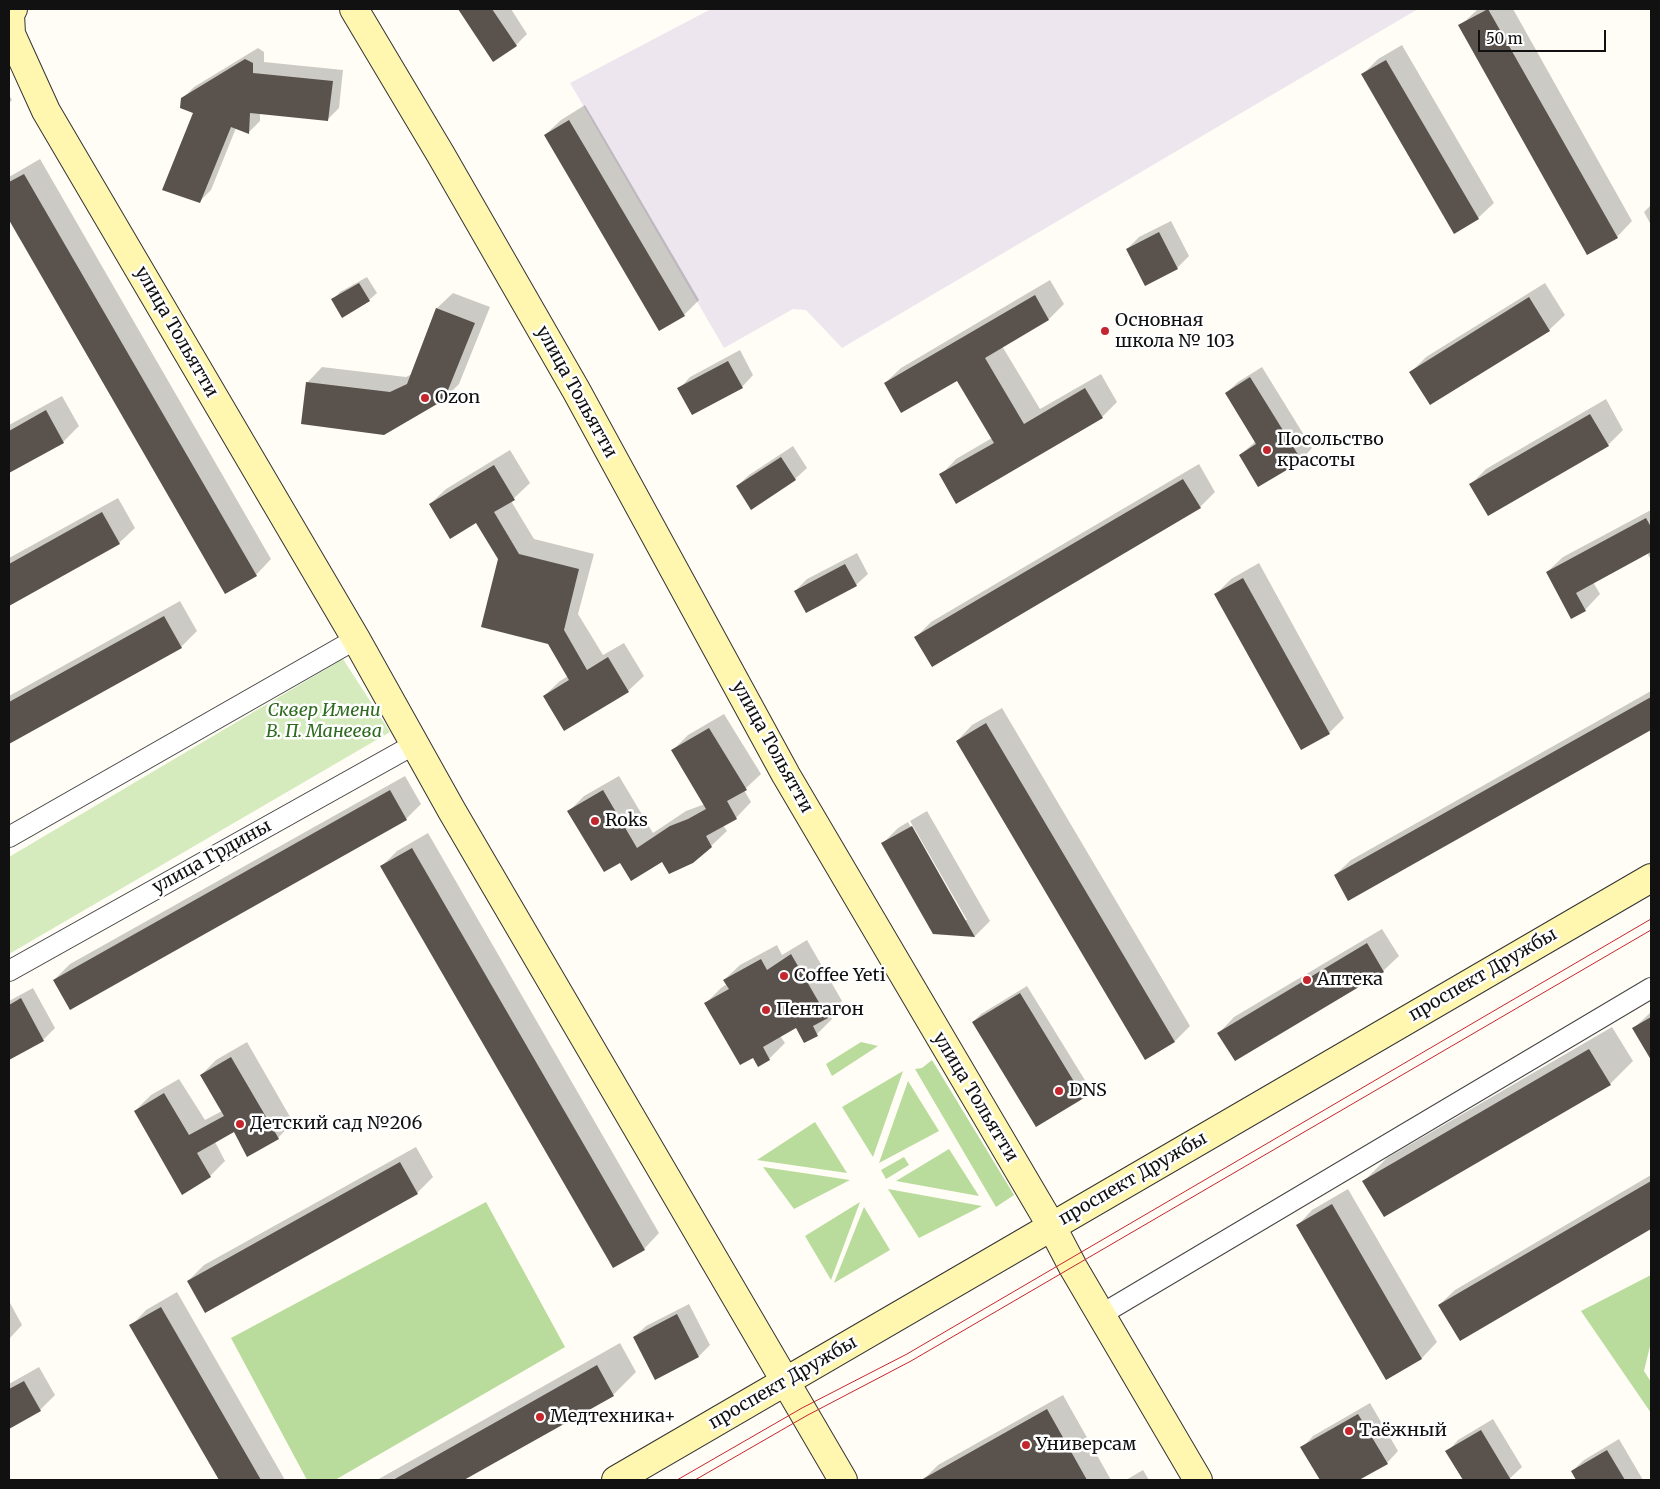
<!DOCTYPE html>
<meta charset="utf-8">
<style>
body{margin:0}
#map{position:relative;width:1660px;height:1489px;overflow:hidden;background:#fffdf5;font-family:Merriweather,serif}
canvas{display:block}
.frame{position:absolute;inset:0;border:10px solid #111;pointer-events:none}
.scale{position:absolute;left:1478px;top:30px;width:128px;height:22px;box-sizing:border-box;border:2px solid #111;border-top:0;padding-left:6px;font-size:15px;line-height:18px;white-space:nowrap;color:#111;-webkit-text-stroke:4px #fff;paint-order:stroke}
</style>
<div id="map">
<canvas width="1660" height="1489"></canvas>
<div class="frame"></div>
<div class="scale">50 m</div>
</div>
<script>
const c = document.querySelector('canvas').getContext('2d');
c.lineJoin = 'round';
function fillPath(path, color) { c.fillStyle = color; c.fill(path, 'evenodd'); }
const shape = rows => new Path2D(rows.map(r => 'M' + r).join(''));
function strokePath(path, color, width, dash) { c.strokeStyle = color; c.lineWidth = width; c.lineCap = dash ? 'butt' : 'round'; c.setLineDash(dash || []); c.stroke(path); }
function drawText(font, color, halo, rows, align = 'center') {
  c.font = font + ' Merriweather,serif'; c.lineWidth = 5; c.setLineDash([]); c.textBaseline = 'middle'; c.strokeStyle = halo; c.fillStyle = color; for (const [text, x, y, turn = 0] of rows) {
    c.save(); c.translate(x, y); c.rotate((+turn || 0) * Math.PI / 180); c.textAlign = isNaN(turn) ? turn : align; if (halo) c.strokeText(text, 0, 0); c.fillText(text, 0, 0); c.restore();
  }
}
fillPath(shape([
 [711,9,1418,9,842,348,806,310,793,309,724,348,570,83]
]), '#eee6ef');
fillPath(shape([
 [343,659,390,732,9,954,9,857]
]), '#d5ebbd');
fillPath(shape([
 [861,1042,878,1046,832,1076,826,1064],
 [932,1060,1014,1195,996,1207,915,1069,922,1068],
 [903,1071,873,1157,842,1107],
 [908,1081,939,1131,879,1163],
 [815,1122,847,1173,757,1160],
 [949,1149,979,1196,896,1181],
 [904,1157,909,1165,886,1179,881,1170],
 [763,1167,850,1180,794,1209],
 [888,1189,982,1206,919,1238],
 [486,1202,565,1347,335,1480,307,1480,231,1338],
 [860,1202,831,1280,805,1236],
 [864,1207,890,1250,834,1283],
 [1651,1275,1651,1342,1644,1371,1651,1382,1651,1413,1581,1311]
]), '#b9dc9c');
fillPath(shape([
 [466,9,511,9,527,34,516,45,462,12],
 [1478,9,1513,9,1632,221,1617,237,1460,26],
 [1402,45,1494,203,1478,218,1363,74,1378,59],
 [258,48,264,52,264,62,343,70,339,108,327,120,260,113,260,121,249,132,236,128,211,190,199,202,195,112,182,99,194,87],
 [9,95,12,100,9,103],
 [585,105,699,300,684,315,545,135,561,120],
 [40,159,271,559,256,575,225,592,9,218,9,177],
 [1651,205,1651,225,1644,212],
 [1171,221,1189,256,1177,268,1146,284,1127,249,1139,237],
 [367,277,377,293,369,300,333,300,340,292],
 [1050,280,1064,304,1049,319,1002,346,1040,409,1101,374,1117,402,1102,417,941,475,956,459,992,438,957,379,885,383,901,368],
 [1545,283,1565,315,1549,330,1430,404,1411,372,1426,357],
 [453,293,490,307,459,384,443,400,307,383,322,367,406,377,412,374,437,308],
 [740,350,753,375,742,387,679,389,690,377],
 [1262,367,1312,448,1301,460,1240,455,1256,441,1226,393,1238,382],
 [62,396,79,426,63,442,9,472,9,425],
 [1606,399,1623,430,1608,445,1471,484,1486,469],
 [793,446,807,468,795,479,737,486,749,475],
 [510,450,530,483,511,501,534,539,594,554,578,614,603,655,624,643,644,676,628,691,544,696,560,681,568,676,499,559,476,521,430,504,446,489],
 [1199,464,1215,492,1200,507,916,637,931,622],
 [118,498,135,528,119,543,9,605,9,558],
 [1651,510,1651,560,1647,553,1593,582,1600,594,1585,610,1547,572,1563,557],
 [857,553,868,574,856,585,795,591,807,579],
 [1259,563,1344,718,1329,733,1216,594,1231,579],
 [180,601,197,631,181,647,9,743,9,696],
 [1651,691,1651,729,1349,899,1335,875,1351,860],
 [1002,708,1190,1026,1175,1041,1146,1058,957,741,972,725],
 [724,714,761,774,744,790,751,802,736,818,723,825,727,831,711,846,663,861,621,861,569,811,584,796,619,776,653,833,686,811,705,804,673,750,688,735],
 [405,776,421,804,406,819,54,980,70,964],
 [927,811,990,921,975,936,934,932,883,843,898,828,908,822,964,920,967,920,910,821],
 [428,833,659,1233,644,1249,382,866,397,851],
 [1382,929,1399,956,1383,971,1219,1033,1234,1017],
 [807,940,842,1001,830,1014,832,1019,817,1034,797,1026,780,1036,785,1043,769,1059,753,1056,706,1003,721,988,727,984,724,980,740,965,777,945,782,955],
 [1027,986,1091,1090,1083,1097,973,1022,981,1014],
 [33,988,55,1028,43,1040,9,1059,9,1001],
 [1651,1012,1651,1057,1634,1028],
 [1612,1027,1633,1061,1610,1084,1364,1181,1387,1158],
 [247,1042,293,1122,278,1138,235,1130,215,1142,225,1161,210,1176,135,1111,151,1095,179,1079,205,1120,222,1111,201,1075,216,1060],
 [416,1147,433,1177,417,1193,205,1311,188,1281,204,1265],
 [1651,1175,1651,1228,1460,1339,1439,1305,1455,1290],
 [1348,1189,1437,1342,1422,1358,1387,1379,1297,1226,1312,1210],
 [177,1292,285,1480,220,1480,131,1326,146,1310],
 [9,1301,22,1325,9,1339],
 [689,1304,710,1345,699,1356,634,1337,646,1326],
 [620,1343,636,1372,613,1395,461,1480,377,1480],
 [39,1367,55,1395,40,1410,9,1428,9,1384],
 [1063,1395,1111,1480,923,1480,938,1465],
 [1370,1403,1398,1451,1387,1463,1357,1480,1321,1480,1302,1448,1313,1436],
 [1493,1419,1522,1467,1508,1480,1464,1480,1447,1452,1458,1440],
 [1619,1439,1643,1480,1578,1480,1572,1471,1584,1460],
 [1143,1470,1149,1480,1126,1480]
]), '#0003');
fillPath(shape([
 [458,9,492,9,517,46,493,62],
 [1488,9,1618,238,1587,255,1458,25],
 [245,59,253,63,253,73,333,81,328,121,250,113,249,134,231,127,200,203,162,190,193,113,180,108,181,98],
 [1386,60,1479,219,1454,234,1361,74],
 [569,120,685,316,659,331,544,135],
 [24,174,257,576,225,594,9,220,9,182],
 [1159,232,1178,269,1145,286,1126,249],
 [359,283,370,301,342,318,331,299],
 [1035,295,1049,320,985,358,1024,424,1085,388,1103,418,956,504,939,474,994,443,957,381,901,413,884,383],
 [1529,297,1550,331,1430,405,1409,372],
 [436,308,475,323,444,400,384,435,301,424,306,382,390,392,407,384],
 [728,361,743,388,692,415,677,388],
 [1250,377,1302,461,1258,487,1239,455,1256,444,1225,393],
 [46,410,64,443,9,473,9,431],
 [1590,414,1609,446,1488,516,1469,484],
 [781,457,796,480,751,510,736,486],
 [494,465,515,500,494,512,519,554,579,569,564,630,587,670,608,657,629,692,564,731,543,696,569,680,548,644,481,627,498,559,476,523,450,539,429,504],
 [1183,479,1201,508,932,667,914,637],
 [102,512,120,544,9,606,9,564],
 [1646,518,1651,527,1651,552,1576,593,1586,611,1571,619,1546,572],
 [845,564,857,586,806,613,794,591],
 [1243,578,1330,734,1301,750,1214,594],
 [164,616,182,648,9,744,9,702],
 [1651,697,1651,730,1348,901,1334,875],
 [986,723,1175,1042,1145,1060,956,741],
 [709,728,747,790,727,801,737,819,706,836,712,847,693,863,669,874,662,862,631,881,620,863,604,872,567,811,603,790,637,848,670,826,688,819,706,809,671,750],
 [390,790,407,820,70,1010,53,980],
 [912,826,975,937,933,934,881,843],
 [412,848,645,1250,613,1268,380,866],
 [1367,943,1384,972,1235,1061,1217,1033],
 [791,954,828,1018,813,1026,818,1036,804,1043,796,1028,763,1047,770,1060,758,1067,753,1058,740,1065,704,1003,729,989,723,980,761,959,767,970],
 [1020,993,1084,1098,1036,1127,972,1022],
 [21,998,44,1041,9,1060,9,1005],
 [1651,1017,1651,1060,1632,1028],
 [1589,1049,1611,1085,1384,1217,1362,1181],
 [231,1057,279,1139,247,1157,234,1132,197,1153,211,1177,182,1195,134,1111,164,1093,189,1135,224,1116,200,1075],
 [400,1162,418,1194,205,1313,187,1281],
 [1651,1181,1651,1229,1460,1341,1438,1305],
 [1332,1204,1422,1359,1386,1380,1296,1225],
 [161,1307,261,1480,219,1480,129,1325],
 [677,1314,699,1357,655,1380,633,1337],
 [597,1365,614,1396,464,1480,393,1480],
 [24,1381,41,1411,9,1429,9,1389],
 [1047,1409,1087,1480,921,1480],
 [1358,1414,1388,1464,1359,1480,1320,1480,1300,1447],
 [1481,1430,1511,1480,1463,1480,1445,1451],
 [1607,1450,1625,1480,1576,1480,1571,1471]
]), '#5a524d');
const street = shape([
 [9,837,356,639],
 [9,971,415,744],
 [1102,1314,1651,988]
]);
const secondary = shape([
 [13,9,10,14,11,34,46,111,356,639,452,811,843,1480],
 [354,9,441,155,576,390,786,775,1052,1227,1073,1267,1198,1480],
 [616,1480,1651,878]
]);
strokePath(street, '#444', 22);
strokePath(secondary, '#333', 30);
strokePath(street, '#fff', 20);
strokePath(secondary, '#fff6b0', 28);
strokePath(shape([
 [677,1480,802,1408,907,1354,1651,919],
 [695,1480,806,1416,911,1361,1651,930]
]), '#c4262e', 1);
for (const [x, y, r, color] of [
 [1105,331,5,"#c4262e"],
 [425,398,5,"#c4262e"],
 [1267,450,5,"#c4262e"],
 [595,821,5,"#c4262e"],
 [784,976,5,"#c4262e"],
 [1307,980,5,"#c4262e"],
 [766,1010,5,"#c4262e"],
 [1059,1091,5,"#c4262e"],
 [240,1124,5,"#c4262e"],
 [540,1417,5,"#c4262e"],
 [1349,1431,5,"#c4262e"],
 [1026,1445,5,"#c4262e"]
]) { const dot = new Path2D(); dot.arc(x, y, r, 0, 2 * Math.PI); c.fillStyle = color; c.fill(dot); strokePath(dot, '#fff', 2); }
drawText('18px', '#111', '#fff', [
 ["Основная",1115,321],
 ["школа № 103",1115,342],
 ["Ozon",435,398],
 ["Посольство",1277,440],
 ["красоты",1277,461],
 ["Roks",605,821],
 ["Coffee Yeti",794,976],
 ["Аптека",1317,980],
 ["Пентагон",776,1010],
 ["DNS",1069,1091],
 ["Детский сад №206",250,1124],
 ["Медтехника+",550,1417],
 ["Таёжный",1359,1431],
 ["Универсам",1036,1445]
], 'left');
drawText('18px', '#111', '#fff', [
 ["улица Тольятти",176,332,60],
 ["улица Тольятти",576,392,61],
 ["улица Тольятти",772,747,61],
 ["улица Грдины",212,857,-29],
 ["проспект Дружбы",1483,975,-30],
 ["улица Тольятти",975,1097,59],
 ["проспект Дружбы",1133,1179,-30],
 ["проспект Дружбы",783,1383,-30]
]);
drawText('italic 18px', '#2f6b1f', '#fff', [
 ["Сквер Имени",324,711],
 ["В. П. Манеева",324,732]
]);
</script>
